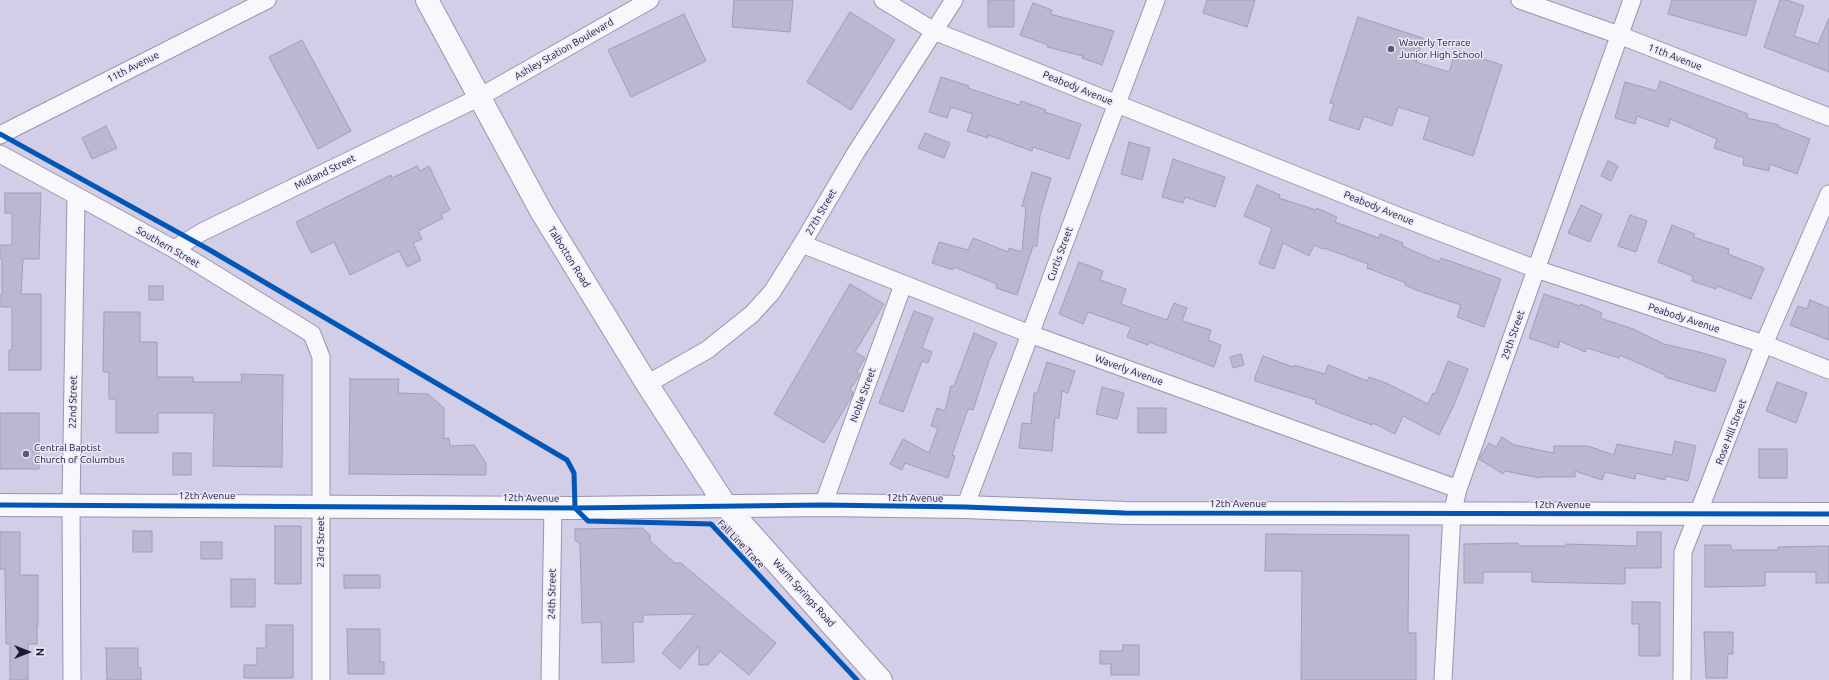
<!DOCTYPE html>
<style>
body{margin:0}
#map{position:relative;width:1829px;height:680px;overflow:hidden;background:#d2cee8;font-family:Ubuntu,sans-serif}
canvas{display:block}
.north{position:absolute;left:8px;top:632px;width:40px;height:40px;-webkit-text-stroke:3px #ebe9f9;paint-order:stroke;rotate:90deg;font-size:11px;font-weight:700;line-height:16px;text-align:center;color:#1d1733}
.north::after{content:'';display:block;margin:auto;width:14px;height:18px;background:#1d1733;clip-path:polygon(50% 0,100% 100%,50% 72%,0 100%)}
</style>
<div id="map">
<canvas width="1829" height="680"></canvas>
<div class="north">N</div>
</div>
<script>
const c = document.querySelector('canvas').getContext('2d');
c.lineJoin = 'round';
function fillPath(path, color) { c.fillStyle = color; c.fill(path, 'evenodd'); }
const shape = rows => new Path2D(rows.map(r => 'M' + r).join(''));
function strokePath(path, color, width, dash) { c.strokeStyle = color; c.lineWidth = width; c.lineCap = dash ? 'butt' : 'round'; c.setLineDash(dash || []); c.stroke(path); }
function drawText(font, color, halo, rows, align = 'center') {
  c.font = font + ' Ubuntu,sans-serif'; c.lineWidth = 3; c.setLineDash([]); c.textBaseline = 'middle'; c.strokeStyle = halo; c.fillStyle = color; for (const [text, x, y, turn = 0] of rows) {
    c.save(); c.translate(x, y); c.rotate((+turn || 0) * Math.PI / 180); c.textAlign = isNaN(turn) ? turn : align; if (halo) c.strokeText(text, 0, 0); c.fillText(text, 0, 0); c.restore();
  }
}
const building = shape([
 [734,0,793,0,790,32,732,27,734,0],
 [988,0,1014,0,1014,27,988,27,988,0],
 [1207,0,1255,0,1247,27,1203,13,1207,0],
 [1672,0,1756,0,1746,36,1668,14,1672,0],
 [1780,0,1787,0,1804,6,1794,36,1818,44,1829,18,1829,72,1764,47,1780,0],
 [1033,3,1052,10,1050,14,1114,31,1102,65,1082,58,1083,56,1047,47,1048,45,1020,35,1033,3],
 [850,12,895,40,851,110,807,82,850,12],
 [684,14,706,61,631,97,608,50,684,14],
 [1358,17,1423,38,1416,62,1449,72,1456,50,1502,65,1473,156,1423,139,1430,117,1398,107,1392,126,1364,116,1359,130,1329,120,1334,104,1330,103,1358,17],
 [302,40,351,131,318,149,269,57,302,40],
 [941,77,969,86,968,88,1019,105,1021,101,1046,110,1045,112,1081,124,1069,159,1033,147,1032,151,988,135,988,138,967,131,973,114,951,107,947,118,929,112,941,77],
 [1660,81,1748,114,1747,118,1779,125,1779,127,1810,139,1797,174,1770,164,1769,171,1743,165,1744,158,1714,148,1717,139,1670,119,1668,127,1637,116,1635,124,1615,118,1625,82,1657,91,1660,81],
 [106,126,117,148,92,159,82,138,106,126],
 [925,133,950,143,944,158,918,148,925,133],
 [1129,142,1150,148,1142,180,1121,174,1129,142],
 [1173,159,1225,177,1215,207,1185,197,1183,203,1162,197,1173,159],
 [1608,161,1618,166,1611,181,1601,176,1608,161],
 [417,166,420,171,429,166,450,210,441,214,443,218,418,231,422,239,413,243,421,260,407,267,399,251,350,275,334,242,311,253,296,222,391,175,392,178,417,166],
 [1032,172,1051,178,1040,215,1037,246,1033,246,1017,295,996,288,997,284,954,267,953,270,932,263,939,242,968,250,973,238,1008,252,1009,248,1022,252,1026,207,1022,206,1032,172],
 [1257,185,1280,195,1279,198,1316,210,1317,208,1337,217,1335,222,1379,238,1380,234,1403,243,1402,246,1439,262,1441,258,1501,279,1484,327,1457,317,1461,305,1416,290,1405,285,1406,283,1367,268,1368,264,1324,248,1323,249,1314,245,1309,256,1283,243,1274,269,1259,264,1272,228,1244,216,1257,185],
 [5,193,41,193,39,259,23,259,21,294,41,294,41,370,9,370,9,350,12,350,12,307,1,307,1,294,2,294,2,259,0,259,0,245,12,245,12,213,5,213,5,193],
 [1581,205,1602,215,1590,242,1568,233,1581,205],
 [1630,215,1647,221,1636,252,1618,246,1630,215],
 [1672,225,1695,234,1693,237,1729,249,1728,254,1764,268,1751,299,1717,286,1716,289,1692,281,1693,276,1658,262,1672,225],
 [1079,262,1103,271,1100,280,1126,289,1121,304,1167,320,1174,303,1187,308,1182,321,1211,330,1208,340,1221,345,1214,367,1149,342,1148,345,1127,337,1131,327,1088,312,1083,324,1059,314,1079,262],
 [850,284,884,304,855,352,865,358,857,372,860,374,850,390,853,392,852,396,824,443,774,414,850,284],
 [149,286,163,286,163,300,149,300,149,286],
 [1544,294,1580,306,1581,304,1602,313,1600,318,1633,329,1664,344,1703,353,1726,360,1715,392,1665,377,1665,375,1620,355,1619,358,1587,348,1585,352,1560,341,1558,348,1529,338,1544,294],
 [1810,300,1829,308,1829,340,1790,325,1798,306,1807,309,1810,300],
 [914,311,933,318,922,348,932,352,928,363,922,361,903,412,879,403,914,311],
 [104,312,140,312,140,342,157,342,157,377,193,377,193,382,242,382,241,374,283,375,282,467,213,466,214,413,158,413,158,433,116,433,116,399,109,399,109,372,103,372,104,312],
 [974,333,997,343,989,361,973,410,968,409,952,455,955,456,948,478,905,463,902,470,890,464,903,439,929,453,938,428,931,426,937,408,945,411,951,386,954,386,974,333],
 [1241,354,1244,365,1233,368,1230,357,1241,354],
 [1263,356,1293,367,1294,365,1325,374,1328,365,1367,381,1369,377,1386,383,1428,404,1433,393,1435,394,1448,361,1468,369,1454,405,1439,435,1403,416,1395,434,1373,423,1372,425,1315,403,1316,400,1255,381,1255,377,1263,356],
 [1047,362,1075,371,1068,393,1062,391,1059,418,1055,418,1052,451,1019,448,1022,423,1031,424,1034,393,1037,393,1047,362],
 [350,379,399,379,398,393,428,394,444,408,444,439,449,438,450,446,474,445,486,463,486,475,349,474,350,379],
 [1777,382,1807,393,1796,423,1766,411,1777,382],
 [1102,387,1124,393,1117,419,1096,414,1102,387],
 [1138,408,1166,408,1166,433,1138,433,1138,408],
 [0,413,39,413,39,469,0,469,0,413],
 [1502,437,1514,445,1554,453,1554,446,1588,446,1614,455,1617,444,1672,455,1675,441,1696,446,1688,481,1666,476,1665,480,1636,473,1635,479,1605,472,1602,480,1575,471,1575,477,1540,477,1540,478,1505,471,1503,474,1479,459,1489,443,1496,447,1502,437],
 [1759,449,1787,449,1787,478,1759,478,1759,449],
 [173,453,191,453,191,475,173,475,173,453],
 [275,526,301,526,301,584,275,584,275,526],
 [642,528,650,535,650,541,675,563,681,563,776,643,749,675,720,651,708,665,699,665,699,646,680,669,662,653,695,614,643,615,643,622,633,622,634,662,602,663,601,622,582,623,580,544,575,540,575,529,642,528],
 [133,531,152,531,152,552,133,552,133,531],
 [0,532,20,532,20,575,38,575,38,625,37,625,37,644,28,644,28,680,10,680,10,644,6,644,5,569,0,569,0,532],
 [1637,532,1661,532,1661,568,1625,568,1625,584,1532,582,1532,572,1483,572,1483,583,1464,583,1464,544,1518,543,1518,546,1566,546,1566,544,1637,546,1637,532],
 [1266,534,1409,535,1408,633,1416,633,1416,680,1301,680,1302,571,1265,571,1266,534],
 [201,542,222,542,222,559,201,559,201,542],
 [1705,545,1731,545,1731,550,1778,550,1778,547,1829,546,1829,583,1816,583,1816,572,1765,572,1765,586,1705,587,1705,545],
 [344,575,380,575,380,588,344,588,344,575],
 [231,579,255,579,255,607,231,607,231,579],
 [1632,602,1660,602,1660,656,1639,656,1639,624,1632,624,1632,602],
 [266,625,293,625,293,678,244,678,244,665,257,665,257,648,266,648,266,625],
 [347,629,380,629,380,662,384,662,384,674,348,674,347,629],
 [1704,632,1733,632,1733,654,1728,654,1727,678,1706,678,1704,632],
 [1123,645,1139,645,1139,675,1111,675,1111,664,1100,664,1100,651,1123,651,1123,645],
 [106,648,138,648,138,668,141,668,141,680,107,680,106,648]
]);
fillPath(building, '#bcb7d1');
strokePath(building, '#a29db6', 1);
const street = shape([
 [883,0,934,31,1398,216,1536,269,1764,344,1829,370],
 [1520,0,1619,35,1829,117],
 [0,135,267,0],
 [0,154,174,249,312,334,321,357,321,680],
 [802,244,1030,334,1458,489],
 [174,249,202,232,478,98,650,0],
 [647,384,707,350,752,314,772,292,802,244,855,154,954,0],
 [823,505,903,285],
 [965,507,1156,0],
 [72,680,71,504,76,196],
 [550,680,553,507],
 [1443,680,1452,514,1458,489,1632,0],
 [1682,680,1683,552,1764,344,1829,194]
]);
const secondary = shape([
 [427,0,541,211,647,384,726,506,881,680],
 [0,505,575,508,823,505,965,507,1125,513,1829,514]
]);
strokePath(street, '#9995ae', 19);
strokePath(secondary, '#9995ae', 24);
strokePath(street, '#f8f8fc', 17);
strokePath(secondary, '#f8f8fc', 22);
strokePath(shape([
 [0,134,208,249,567,460,574,473,575,508,588,521,711,524,857,680],
 [0,505,575,508,823,505,965,507,1125,513,1829,514]
]), '#0057b8', 5);
for (const [x, y, r, color] of [
 [1391,49,4,"#5c5772"],
 [26,454,4,"#5c5772"]
]) { const dot = new Path2D(); dot.arc(x, y, r, 0, 2 * Math.PI); c.fillStyle = color; c.fill(dot); strokePath(dot, '#ebe9f9', 1.5); }
drawText('10px', '#1d1733', '#ebe9f9', [
 ["Waverly Terrace",1399,43],
 ["Junior High School",1399,55],
 ["Central Baptist",34,448],
 ["Church of Columbus",34,460]
], 'left');
drawText('10px', '#1d1733', '#ebe9f9', [
 ["Ashley Station Boulevard",564,49,-30],
 ["11th Avenue",1675,57,21],
 ["11th Avenue",133,67,-27],
 ["Peabody Avenue",1078,88,22],
 ["Midland Street",325,172,-26],
 ["Peabody Avenue",1379,208,22],
 ["27th Street",821,212,-60],
 ["Southern Street",168,247,30],
 ["Curtis Street",1060,254,-70],
 ["Talbotton Road",569,257,58],
 ["Peabody Avenue",1684,318,18],
 ["29th Street",1513,335,-71],
 ["Waverly Avenue",1129,370,20],
 ["Noble Street",863,395,-70],
 ["22nd Street",73,402,-89],
 ["Rose Hill Street",1731,432,-69],
 ["12th Avenue",207,496],
 ["12th Avenue",531,498,1],
 ["12th Avenue",915,498,1],
 ["12th Avenue",1238,504],
 ["12th Avenue",1562,505],
 ["23rd Street",321,542,-90],
 ["Fall Line Trace",741,544,46],
 ["Warm Springs Road",804,593,48],
 ["24th Street",552,594,-89]
]);
</script>
